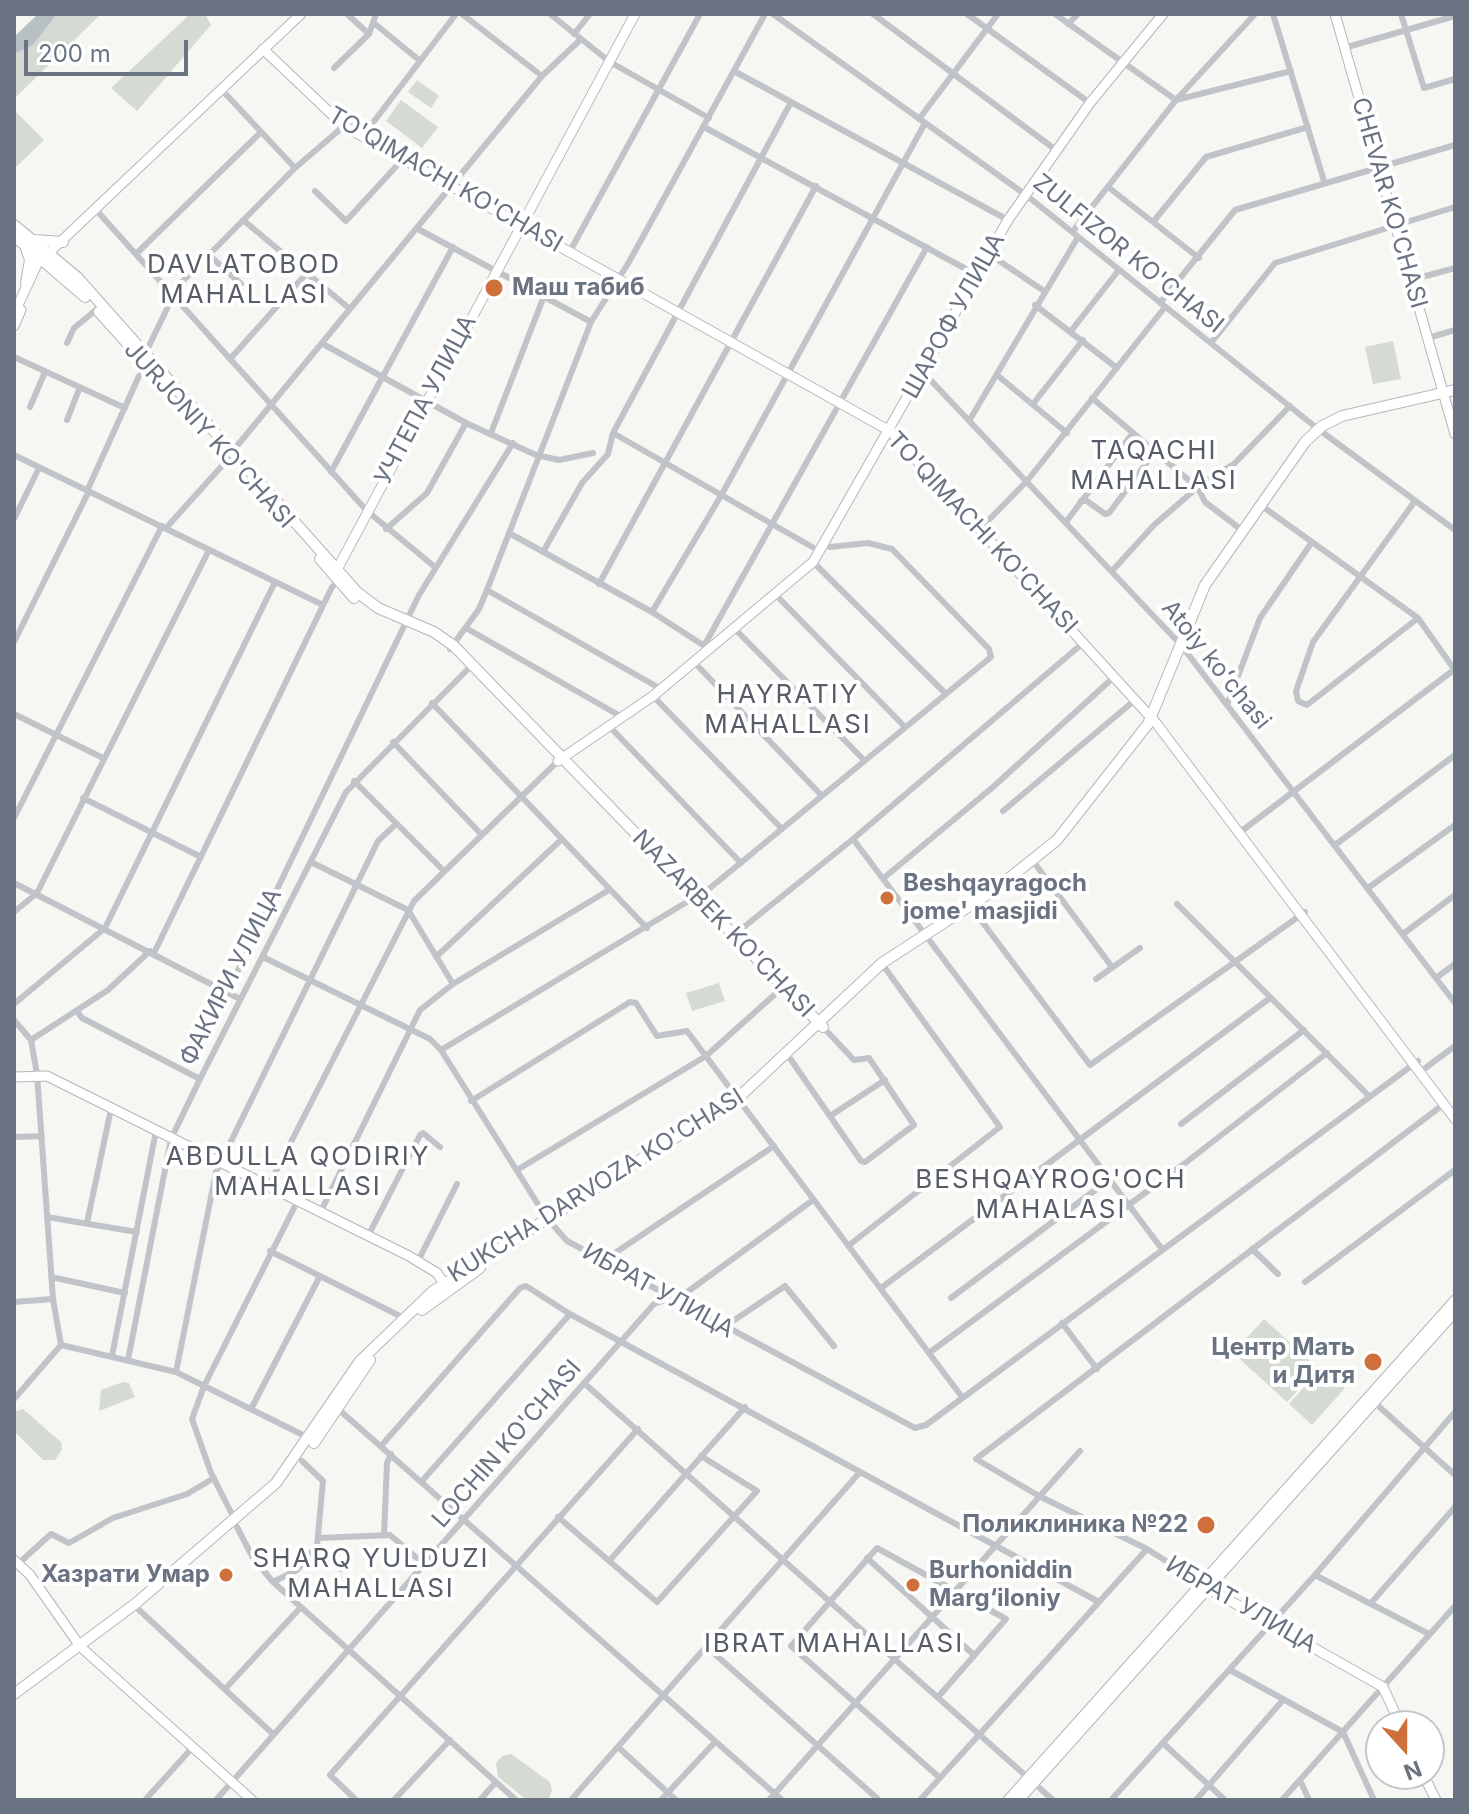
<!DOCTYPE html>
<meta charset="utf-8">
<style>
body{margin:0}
#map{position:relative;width:1469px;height:1814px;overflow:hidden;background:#f6f6f3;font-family:Inter,sans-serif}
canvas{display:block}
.frame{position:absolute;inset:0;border:16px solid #697381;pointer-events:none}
.north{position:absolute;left:1365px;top:1710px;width:80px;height:80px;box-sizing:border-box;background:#fff;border:2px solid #c3c7cd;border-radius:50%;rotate:159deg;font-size:22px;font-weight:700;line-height:32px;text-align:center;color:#697381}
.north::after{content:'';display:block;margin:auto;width:28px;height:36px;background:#cf6f3a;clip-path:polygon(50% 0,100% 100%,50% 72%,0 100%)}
.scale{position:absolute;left:24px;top:40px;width:164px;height:36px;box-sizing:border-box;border:4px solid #697381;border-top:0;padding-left:10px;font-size:24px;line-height:28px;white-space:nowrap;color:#697381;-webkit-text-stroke:6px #fff;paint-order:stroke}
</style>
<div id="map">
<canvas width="1469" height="1814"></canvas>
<div class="frame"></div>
<div class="north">N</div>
<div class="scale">200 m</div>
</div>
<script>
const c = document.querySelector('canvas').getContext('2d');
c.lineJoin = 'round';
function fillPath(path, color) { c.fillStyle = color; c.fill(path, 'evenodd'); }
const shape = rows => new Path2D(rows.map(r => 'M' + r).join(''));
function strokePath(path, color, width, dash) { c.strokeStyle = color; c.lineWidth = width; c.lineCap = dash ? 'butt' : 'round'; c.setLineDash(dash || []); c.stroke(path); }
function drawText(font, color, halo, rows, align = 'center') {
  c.font = font + ' Inter,sans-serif'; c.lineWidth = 8; c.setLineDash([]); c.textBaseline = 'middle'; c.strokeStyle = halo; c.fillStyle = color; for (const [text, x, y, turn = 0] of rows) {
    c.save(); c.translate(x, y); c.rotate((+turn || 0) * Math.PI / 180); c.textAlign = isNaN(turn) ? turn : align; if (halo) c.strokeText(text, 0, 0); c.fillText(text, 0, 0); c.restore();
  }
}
fillPath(shape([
 [57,14,101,14,14,99,14,54,33,45],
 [186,14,205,14,211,25,137,111,111,88,187,17],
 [417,80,439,96,431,108,408,92],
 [401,100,438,127,422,148,386,121],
 [14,110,44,140,14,169],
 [1393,341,1401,379,1373,384,1365,347],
 [719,983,725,1001,692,1011,686,993],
 [1264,1319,1318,1368,1287,1402,1233,1353],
 [1321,1368,1345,1388,1312,1425,1289,1404],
 [123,1382,129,1383,135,1397,99,1411,101,1390],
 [23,1409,61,1442,62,1450,55,1460,43,1460,14,1431,14,1412],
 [511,1754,550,1782,552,1791,548,1800,527,1800,498,1777,496,1763,502,1756]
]), '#d5dbd3');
fillPath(shape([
 [38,14,57,14,33,45,14,54,14,37]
]), '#b7c0c5');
const secondary = shape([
 [1335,14,1455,434],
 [263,49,344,126,890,431,1156,723,1455,1119],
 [14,314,37,264,301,14],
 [14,326,21,310],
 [334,575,635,14],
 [558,761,653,696,813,562,1008,220,1090,103,1163,14],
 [14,1077,47,1076,409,1256,437,1273,447,1288],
 [14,1560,30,1575,80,1646],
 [1204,1586,1383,1687,1401,1726],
 [84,1650,252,1800],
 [1423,1774,1436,1800],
 [1008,1800,1455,1300],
 [1019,1800,1455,1312]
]);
const primary = shape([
 [14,225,77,277,357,592,378,608,434,632,454,646,823,1027],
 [14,236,85,297],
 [34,240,63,242],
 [26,248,30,260,26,283],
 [99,312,168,389],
 [320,559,354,598],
 [422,1310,480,1268],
 [314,1443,370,1360],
 [14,1694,135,1604,276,1483,360,1361,433,1291,738,1098,882,963,997,888,1057,840,1148,724,1205,585,1305,442,1322,426,1342,416,1455,390]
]);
strokePath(secondary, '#b3b6bb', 11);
strokePath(primary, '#b4b7bb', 12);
strokePath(shape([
 [347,14,369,34],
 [462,14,542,76],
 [550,14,610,62,709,118],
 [773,14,1026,195,1318,429,1455,530],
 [873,14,1056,150],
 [967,14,1090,103],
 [1055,14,1176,100,1291,71],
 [1273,14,1324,181],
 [1401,14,1424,88,1455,79],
 [375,24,419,60],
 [1068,24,1078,14],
 [574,34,590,14],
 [1344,48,1455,16],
 [334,68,369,34,376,14],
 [734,71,1008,220],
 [221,89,295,168],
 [919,119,998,14],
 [704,127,977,275],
 [362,137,456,14],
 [1108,187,1199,258],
 [315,191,346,221,402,160],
 [97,211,367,511,435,567],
 [243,220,350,309],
 [1153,222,1206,157,1308,127],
 [418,229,591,322],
 [1073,231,1176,100,1255,14],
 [137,253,261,132],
 [569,253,700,14],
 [989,254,1044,291],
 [209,255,241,284],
 [1411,280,1455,268],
 [1160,303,1235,210,1455,145],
 [1035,305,1117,368],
 [1071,331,1118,271],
 [1428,338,1455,330],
 [67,343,74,328,97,309],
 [1211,343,1275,263,1455,207],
 [323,344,466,423,536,455,559,460,593,453],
 [146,352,178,286,295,168,344,126],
 [14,357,125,408],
 [230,359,323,255],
 [922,371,1181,645,1455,1003],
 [997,375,1067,433],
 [1092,398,1198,488,1205,502,1243,531],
 [1033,404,1083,340],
 [30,407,45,372],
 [67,420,80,387],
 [969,421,1078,237],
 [491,433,544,296],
 [613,433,821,552],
 [232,452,542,76,580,40],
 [14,455,323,605],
 [331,472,453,247],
 [87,491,139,376,149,366],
 [1081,501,1087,501,1105,514,1109,513,1154,453],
 [1415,501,1313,642,1296,691,1298,701,1307,705,1418,618],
 [1266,509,1418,618,1454,669],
 [14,519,39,468],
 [1066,522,1132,434],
 [166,528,229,458],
 [386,529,427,493,466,423],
 [980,529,1027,481,1165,307],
 [509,533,652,612,706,647],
 [543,552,582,483,608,454,613,433,790,104],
 [813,562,946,694],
 [1112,571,1154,525,1206,480,1234,464,1290,406],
 [599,584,816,186],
 [487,590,661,689],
 [775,594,905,727],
 [652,612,722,494,925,123],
 [466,628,622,717],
 [734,628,864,760],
 [14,642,89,491],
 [705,644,927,247],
 [450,649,479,609,487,590,591,322,629,262,765,14],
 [693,661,822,796],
 [653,696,782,829],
 [432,703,647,928],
 [1227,705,1260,618,1312,542],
 [14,714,103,758],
 [609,726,741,863],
 [393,742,482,835],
 [354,781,444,871],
 [83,798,201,857],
 [1003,811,1135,700],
 [14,818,162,526],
 [1239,833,1455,669],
 [853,839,1162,1249],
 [1335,845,1455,755],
 [1033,861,1112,967],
 [311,862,408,910,453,984],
 [885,877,993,787,1114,677],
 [14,883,240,999],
 [1368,888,1455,825],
 [1177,904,1369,1096],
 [974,911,1090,1065,1305,912],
 [14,912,37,893,209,550],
 [1403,934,1455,895],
 [729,939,853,839,1083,643],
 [154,953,332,587,341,578],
 [263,957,430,1039,441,1050,546,1217,567,1241,915,1428,926,1425,1418,1061],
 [436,957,562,839],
 [1436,978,1455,964],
 [1096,979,1140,948],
 [228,991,419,595,513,443],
 [14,1004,105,928,275,582],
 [77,1011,82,1018,200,1079],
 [14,1020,31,1040,37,1074,53,1299,61,1345],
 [31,1040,108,990,150,951],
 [441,1050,710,888,991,657,989,649,892,549,868,543,830,547,825,544],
 [787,1054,861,1161,865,1162,914,1125,869,1058,854,1060,823,1027],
 [1420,1072,1455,1046],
 [471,1101,630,1002,636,1003,657,1036,687,1031,962,1397],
 [830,1116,885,1080],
 [1181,1124,1304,1030],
 [14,1137,42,1136],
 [517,1170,706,1056,783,987],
 [269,1185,414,901,558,761],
 [321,1211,420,1010,453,984,609,890],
 [47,1217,137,1232],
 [87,1223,111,1109],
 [368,1236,420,1135,423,1133,440,1147],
 [848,1246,1000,1127,885,968],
 [1252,1249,1278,1274],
 [270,1251,402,1317],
 [418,1261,457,1184],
 [603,1261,774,1146],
 [51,1277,125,1293],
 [1305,1282,1455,1170],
 [881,1288,1270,998],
 [951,1298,1110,1179],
 [14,1302,53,1299],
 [1062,1323,1097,1369],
 [724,1327,785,1286,834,1346],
 [61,1345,176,1372,307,1437],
 [929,1353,1184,1164,1327,1053],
 [112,1356,156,1131],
 [128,1360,171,1139,200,1079,346,792,472,665],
 [176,1372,216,1172,378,841,396,824],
 [584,1383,1053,1800],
 [14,1399,61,1345],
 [1374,1402,1455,1475],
 [337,1408,782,1800],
 [251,1409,320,1276],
 [381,1446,520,1288,526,1286,570,1314,1099,1602],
 [422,1481,570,1314],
 [558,1517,657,1602,757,1491,701,1456],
 [234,1518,211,1473,192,1419,204,1386,298,1200],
 [237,1527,253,1558,273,1582,516,1800],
 [384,1535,387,1463,391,1454],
 [319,1538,390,1535,424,1564],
 [317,1546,341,1569],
 [867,1558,974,1655],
 [610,1560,745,1407],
 [18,1564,51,1534,69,1543,113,1518,187,1494,214,1478],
 [1315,1575,1429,1634],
 [273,1582,297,1570,317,1546,323,1481,302,1461],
 [1201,1583,1147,1549,1039,1496,976,1459,1444,1104],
 [1371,1603,1455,1507],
 [138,1609,273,1734],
 [708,1648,879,1800],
 [1230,1670,1343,1732,1374,1800],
 [225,1689,301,1607],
 [938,1697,1006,1619,877,1548,791,1646,940,1778],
 [1164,1744,1225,1800],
 [618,1747,676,1800],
 [1300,1780,1309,1800],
 [145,1800,193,1747],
 [216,1800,654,1304,686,1293,813,1200],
 [356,1800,330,1775,638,1429],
 [394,1800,450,1740],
 [480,1800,496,1782],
 [571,1800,860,1472],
 [661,1800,715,1742],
 [769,1800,1080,1451],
 [920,1800,1147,1549],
 [1111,1800,1315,1575,1455,1412],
 [1196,1800,1283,1700],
 [1282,1800,1455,1606]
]), '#c0c3c7', 6);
strokePath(secondary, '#fff', 9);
strokePath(primary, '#fff', 10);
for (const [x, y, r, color] of [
 [494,288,10,"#cf6f3a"],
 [887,898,8,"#cf6f3a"],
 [1373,1362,10,"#cf6f3a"],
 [1206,1525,10,"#cf6f3a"],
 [226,1575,8,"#cf6f3a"],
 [913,1585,8,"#cf6f3a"]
]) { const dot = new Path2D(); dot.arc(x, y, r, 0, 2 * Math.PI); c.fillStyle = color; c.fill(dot); strokePath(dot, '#fff', 3); }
drawText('24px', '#697381', '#fff', [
 ["TO'QIMACHI KO'CHASI",445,180,30],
 ["CHEVAR KO'CHASI",1389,203,74],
 ["ZULFIZOR KO'CHASI",1128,254,39],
 ["ШАРОФ УЛИЦА",954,316,-61],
 ["УЧТЕПА УЛИЦА",426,400,-62],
 ["JURJONIY KO'CHASI",209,435,48],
 ["TO'QIMACHI KO'CHASI",982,533,47],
 ["Atoiy koʻchasi",1216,665,51],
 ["NAZARBEK KO'CHASI",723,924,46],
 ["ФАКИРИ УЛИЦА",231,977,-63],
 ["KUKCHA DARVOZA KO'CHASI",596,1186,-32],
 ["ИБРАТ УЛИЦА",658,1291,29],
 ["LOCHIN KO'CHASI",507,1444,-49],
 ["ИБРАТ УЛИЦА",1241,1605,30]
]);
drawText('bold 24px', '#697381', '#fff', [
 ["Маш табиб",512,288],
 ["Beshqayragoch",903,884],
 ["jome' masjidi",903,912],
 ["Центр Мать",1355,1348,"right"],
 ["и Дитя",1355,1376,"right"],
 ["Поликлиника №22",1188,1525,"right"],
 ["Burhoniddin",929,1571],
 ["Marg‘iloniy",929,1599],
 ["Хазрати Умар",210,1575,"right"]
], 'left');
c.letterSpacing = '2px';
drawText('26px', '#565d67', '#fff', [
 ["DAVLATOBOD",244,265],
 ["MAHALLASI",244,295],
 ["TAQACHI",1154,451],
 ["MAHALLASI",1154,481],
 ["HAYRATIY",788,695],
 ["MAHALLASI",788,725],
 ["ABDULLA QODIRIY",298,1157],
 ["MAHALLASI",298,1187],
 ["BESHQAYROG'OCH",1051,1180],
 ["MAHALASI",1051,1210],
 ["SHARQ YULDUZI",371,1559],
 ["MAHALLASI",371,1589],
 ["IBRAT MAHALLASI",834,1644]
]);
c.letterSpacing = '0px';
</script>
